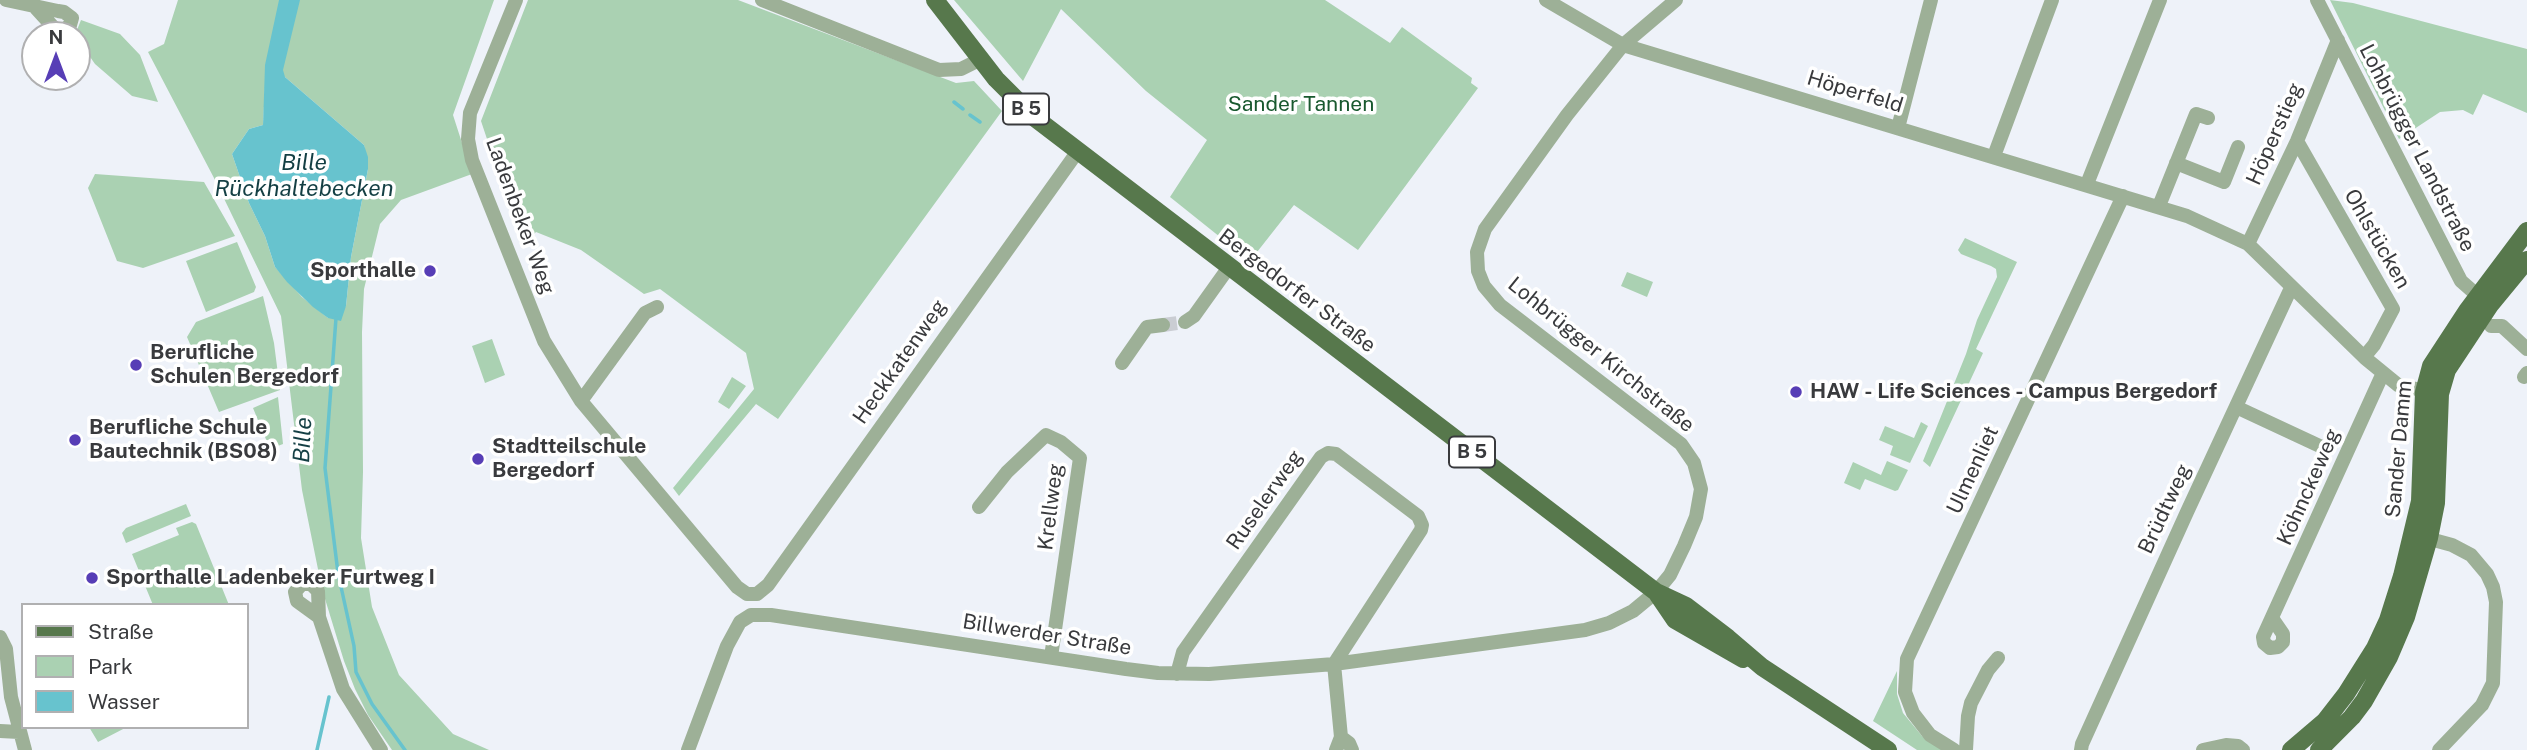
<!DOCTYPE html>
<meta charset="utf-8">
<style>
body{margin:0}
#map{position:relative;width:2527px;height:750px;overflow:hidden;background:#eef2f9;font-family:"Public Sans",sans-serif}
canvas{display:block}
.legend{position:absolute;left:21px;top:603px;width:228px;height:126px;box-sizing:border-box;background:#fff;border:2px solid #b0b0b1;margin:0;padding:9px 12px;list-style:none;font-size:21px;color:#393a3d}
.legend li{display:flex;align-items:center;gap:14px;height:35px}
.legend b{width:35px;border:2px solid #b0b0b1}
.north{position:absolute;left:21px;top:21px;width:70px;height:70px;box-sizing:border-box;background:#fff;border:2px solid #b0b0b1;border-radius:50%;rotate:0deg;font-size:19px;font-weight:700;line-height:28px;text-align:center;color:#393a3d}
.north::after{content:'';display:block;margin:auto;width:24px;height:32px;background:#573eb6;clip-path:polygon(50% 0,100% 100%,50% 72%,0 100%)}
</style>
<div id="map">
<canvas width="2527" height="750"></canvas>
<ul class="legend">
<li><b style="height:9px;background:#57784c"></b>Straße</li>
<li><b style="height:19px;background:#aad1b2"></b>Park</li>
<li><b style="height:19px;background:#67c3ce"></b>Wasser</li>
</ul>
<div class="north">N</div>
</div>
<script>
const c = document.querySelector('canvas').getContext('2d');
c.lineJoin = 'round';
function fillPath(path, color) { c.fillStyle = color; c.fill(path, 'evenodd'); }
const shape = rows => new Path2D(rows.map(r => 'M' + r).join(''));
function strokePath(path, color, width, dash) { c.strokeStyle = color; c.lineWidth = width; c.lineCap = dash ? 'butt' : 'round'; c.setLineDash(dash || []); c.stroke(path); }
function drawText(font, color, halo, rows, align = 'center') {
  c.font = font + ' "Public Sans",sans-serif'; c.lineWidth = 7; c.setLineDash([]); c.textBaseline = 'middle'; c.strokeStyle = halo; c.fillStyle = color; for (const [text, x, y, turn = 0] of rows) {
    c.save(); c.translate(x, y); c.rotate((+turn || 0) * Math.PI / 180); c.textAlign = isNaN(turn) ? turn : align; if (halo) c.strokeText(text, 0, 0); c.fillText(text, 0, 0); c.restore();
  }
}
fillPath(shape([
 [178,0,494,0,453,115,472,174,401,200,380,224,364,289,362,332,363,472,361,538,372,607,399,675,453,734,489,750,392,750,368,715,355,689,344,661,322,589,302,490,281,316,214,178,148,52,164,44],
 [266,68,285,77,364,145,368,169,351,257,346,306,328,318,302,297,275,267,265,236,249,203,232,154,249,129,263,125],
 [528,0,738,0,956,83,974,81,1002,111,778,419,756,404,679,496,673,488,754,389,746,353,660,289,644,294,581,250,536,232,523,247,481,121],
 [954,0,1325,0,1390,43,1402,27,1472,78,1471,83,1478,88,1358,250,1294,205,1250,261,1170,197,1207,140,1146,91,1061,9,1023,81],
 [2330,0,2353,3,2527,49,2527,113,2483,94,2473,115,2463,110,2440,112,2399,139],
 [81,20,120,34,140,55,158,102,132,96,95,64,86,51,77,47,77,35,75,35],
 [95,174,204,182,235,236,143,268,117,261,88,188],
 [1965,238,2017,262,1976,349,1983,353,1930,467,1923,461,1966,354,1977,320,1997,277,1996,269,1991,266,1961,254,1958,250],
 [237,242,256,287,254,292,206,312,186,261],
 [1627,272,1653,282,1647,297,1621,286],
 [263,296,274,343,280,390,219,412,187,337,196,322],
 [492,339,505,375,485,383,472,346],
 [732,377,746,386,729,409,718,402],
 [278,397,283,444,270,449,253,408],
 [1921,422,1928,426,1910,463,1890,455,1893,446,1879,440,1885,426,1914,438],
 [1887,461,1908,470,1898,490,1895,491,1865,479,1860,490,1844,483,1853,462,1881,475],
 [186,504,191,516,126,543,122,533,126,528],
 [192,522,196,524,229,605,153,605,132,554,179,535,176,528],
 [1897,671,1897,694,1903,713,1922,736,1943,750,1917,750,1873,721],
 [89,727,127,727,98,742]
]), '#aad1b2');
fillPath(shape([
 [279,0,300,0,283,70,285,77,364,145,368,157,368,169,351,257,346,306,341,321,328,318,313,307,287,282,275,267,265,236,249,203,232,154,249,129,263,125,265,65]
]), '#67c3ce');
strokePath(shape([
 [954,102,963,109],
 [970,115,980,122],
 [336,318,325,468,338,573,354,646,356,672,372,704,405,750],
 [317,750,329,697]
]), '#67c3ce', 3.5);
strokePath(shape([
 [1163,325,1185,322]
]), '#cacdd3', 14, [14, 7]);
strokePath(shape([
 [6,0,34,6,58,11,64,12,72,18,70,25,64,30,55,29,34,6],
 [516,0,470,113,468,139,472,160,544,341,581,401,737,587,747,594,757,594,768,585,1078,151],
 [762,0,939,70,961,69,981,59],
 [1546,0,1623,45,2187,216,2248,244,2365,358,2398,385,2435,393],
 [2317,0,2461,281,2486,303],
 [1898,128,1931,0],
 [2297,141,2393,309,2374,345,2364,357],
 [1994,156,2052,0],
 [2176,163,2224,182,2238,147],
 [2087,184,2160,0],
 [2159,206,2196,114,2208,118],
 [2248,244,2297,141,2338,40],
 [1185,322,1194,316,1229,267],
 [2491,326,2502,326,2527,349],
 [1122,363,1147,327,1163,325],
 [2524,377,2527,373],
 [581,401,645,313,657,307],
 [2236,407,2324,448],
 [979,507,1007,472,1046,435,1061,442,1080,458,1051,657],
 [2419,536,2452,545,2471,555,2487,574,2493,587,2496,602,2493,683,2482,705,2439,750],
 [319,617,297,601,295,592,302,584,311,584,318,591,319,617,343,689,381,750],
 [2272,618,2283,634,2283,642,2278,647,2270,648,2264,643,2263,637,2383,373],
 [0,637,6,649,11,697,25,750],
 [1177,674,1183,652,1321,457,1328,453,1336,454,1418,516,1422,525,1421,530,1334,664,1341,737,1336,750],
 [0,731,19,732],
 [1341,737,1349,743,1352,750],
 [688,750,727,646,740,622,751,615,771,615,1126,669,1158,673,1209,674,1334,664,1585,630,1609,623,1633,611,1656,592,1670,575,1684,546,1696,517,1701,489,1694,463,1681,444,1500,305,1484,286,1478,271,1477,252,1485,229,1567,115,1623,45,1676,0],
 [1954,750,1930,735,1913,713,1905,692,1907,659,2123,196],
 [1966,750,1968,716,1971,703,1988,670,1998,658],
 [2081,750,2082,744,2187,512,2291,288],
 [2203,750,2226,745,2238,746,2243,750]
]), '#9db097', 14);
strokePath(shape([
 [935,0,996,79,1035,118,1656,592,1686,606,1728,638,1762,667,1888,750],
 [1658,595,1675,620,1743,659],
 [2291,750,2325,721,2346,694,2375,648,2388,620,2402,576,2420,501,2424,392,2431,366,2467,311,2527,231],
 [2319,750,2352,717,2364,701,2389,657,2406,617,2429,538,2436,503,2440,394,2447,370,2490,305,2527,260]
]), '#57784c', 18);
for (const [x, y, r, color] of [
 [430,271,7,"#573eb6"],
 [136,365,7,"#573eb6"],
 [1796,392,7,"#573eb6"],
 [75,440,7,"#573eb6"],
 [478,459,7,"#573eb6"],
 [92,578,7,"#573eb6"]
]) { const dot = new Path2D(); dot.arc(x, y, r, 0, 2 * Math.PI); c.fillStyle = color; c.fill(dot); strokePath(dot, '#fff', 2.5); }
for (const [x, y, w] of [
 [1026,109,46],
 [1472,452,46]
]) { const box = new Path2D(); box.roundRect(x - w / 2, y - 15.5, w, 31, 5); c.fillStyle = '#fff'; c.fill(box); strokePath(box, '#393a3d', 2); }
drawText('bold 19px', '#393a3d', null, [
 ["B 5",1026,109],
 ["B 5",1472,452]
]);
drawText('21px', '#393a3d', '#fff', [
 ["Höperfeld",1855,92,17],
 ["Höperstieg",2275,134,-66],
 ["Lohbrügger Landstraße",2417,148,63],
 ["Ladenbeker Weg",520,216,70],
 ["Ohlstücken",2377,239,60],
 ["Bergedorfer Straße",1297,291,37],
 ["Lohbrügger Kirchstraße",1601,355,39],
 ["Heckkatenweg",900,362,-55],
 ["Sander Damm",2399,449,-85],
 ["Ulmenliet",1973,470,-65],
 ["Köhnckeweg",2309,487,-66],
 ["Ruselerweg",1265,500,-55],
 ["Krellweg",1051,507,-83],
 ["Brüdtweg",2165,509,-65],
 ["Billwerder Straße",1047,635,9]
]);
drawText('21px', '#19592f', '#fff', [
 ["Sander Tannen",1301,105]
]);
drawText('bold 21px', '#393a3d', '#fff', [
 ["Sporthalle",416,271,"right"],
 ["Berufliche",150,353],
 ["Schulen Bergedorf",150,377],
 ["HAW - Life Sciences - Campus Bergedorf",1810,392],
 ["Berufliche Schule",89,428],
 ["Bautechnik (BS08)",89,452],
 ["Stadtteilschule",492,447],
 ["Bergedorf",492,471],
 ["Sporthalle Ladenbeker Furtweg I",106,578]
], 'left');
drawText('italic 23px', '#143f44', '#fff', [
 ["Bille",304,163],
 ["Rückhaltebecken",304,189],
 ["Bille",303,440,-87]
]);
</script>
